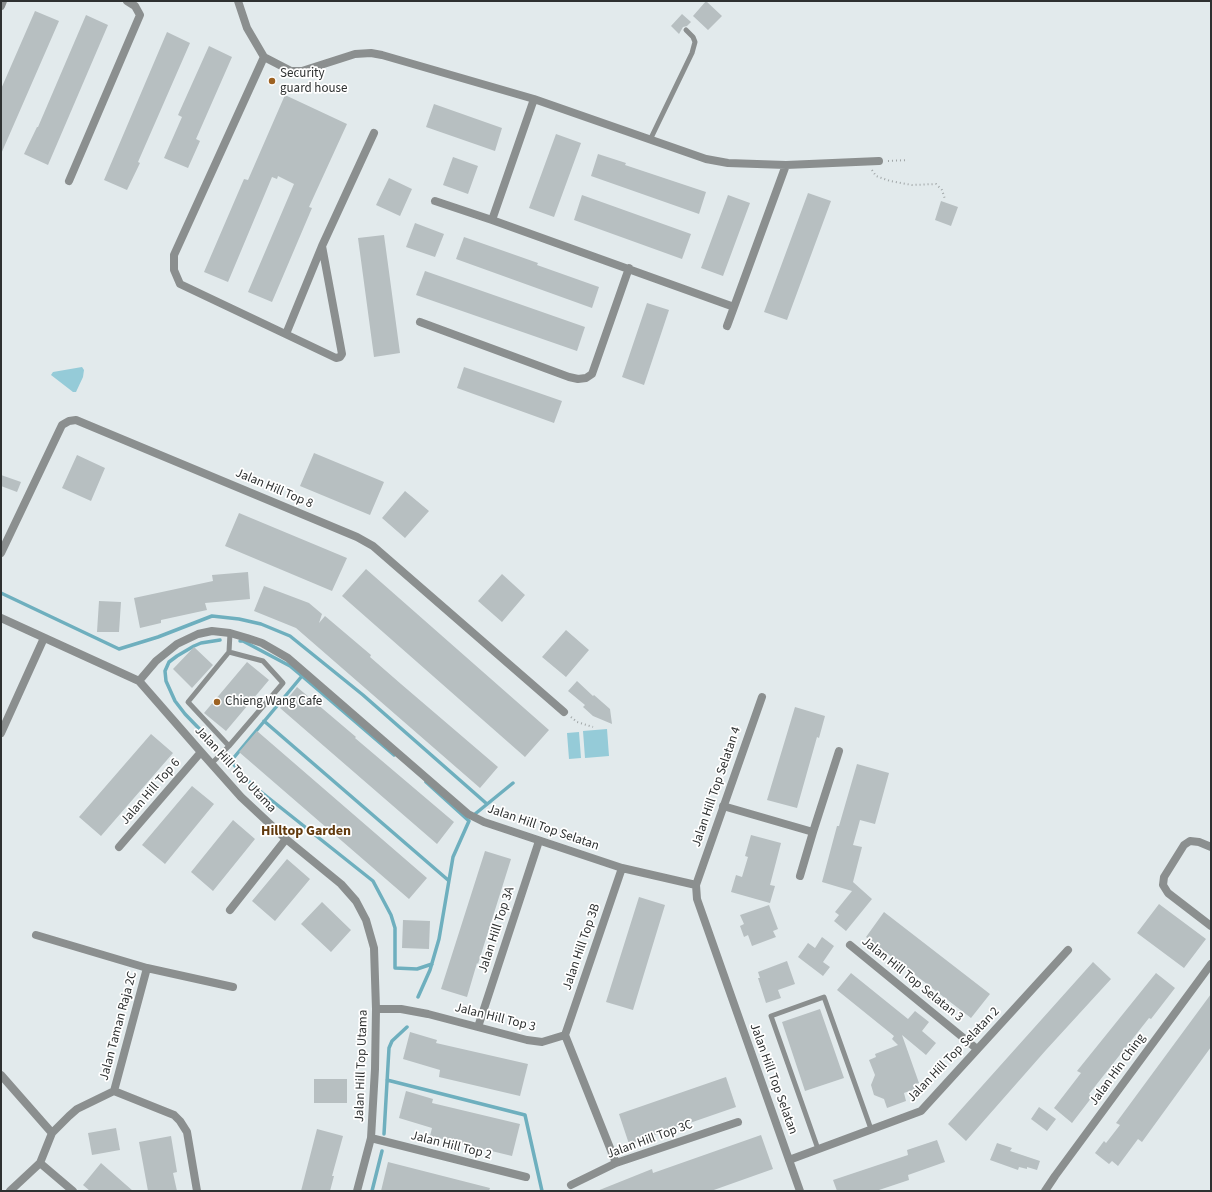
<!DOCTYPE html>
<style>
body{margin:0}
#map{position:relative;width:1212px;height:1192px;overflow:hidden;background:#e2eaec;font-family:"Source Sans 3",sans-serif}
canvas{display:block}
.frame{position:absolute;inset:0;border:2px solid #2e3131;pointer-events:none}
</style>
<div id="map">
<canvas width="1212" height="1192"></canvas>
<div class="frame"></div>
</div>
<script>
const c = document.querySelector('canvas').getContext('2d');
c.lineJoin = 'round';
function fillPath(path, color) { c.fillStyle = color; c.fill(path, 'evenodd'); }
const shape = rows => new Path2D(rows.map(r => 'M' + r).join(''));
function strokePath(path, color, width, dash) { c.strokeStyle = color; c.lineWidth = width; c.lineCap = dash ? 'butt' : 'round'; c.setLineDash(dash || []); c.stroke(path); }
function drawText(font, color, halo, rows, align = 'center') {
  c.font = font + ' "Source Sans 3",sans-serif'; c.lineWidth = 3.5; c.setLineDash([]); c.textBaseline = 'middle'; c.strokeStyle = halo; c.fillStyle = color; for (const [text, x, y, turn = 0] of rows) {
    c.save(); c.translate(x, y); c.rotate((+turn || 0) * Math.PI / 180); c.textAlign = isNaN(turn) ? turn : align; if (halo) c.strokeText(text, 0, 0); c.fillText(text, 0, 0); c.restore();
  }
}
fillPath(shape([
 [82,367,84,370,83,377,76,392,73,392,51,375,53,372],
 [607,729,609,756,585,758,583,731],
 [579,732,581,758,569,759,567,733]
]), '#95cbd8');
strokePath(shape([
 [1,593,119,649,158,637,212,616,239,619,261,624,290,636,363,695,487,804],
 [240,641,243,641,290,666,302,676],
 [264,721,448,880],
 [216,746,185,714,175,701,166,681,165,671,169,662,177,656,194,646,201,643,220,640],
 [230,760,251,784,373,881,391,915,395,928,395,968,417,969,432,964],
 [231,761,302,676,394,755],
 [475,814,513,783],
 [418,997,430,970,439,939,453,857,469,821,426,782],
 [387,1080,525,1115,542,1191],
 [384,1134,389,1048,392,1041,407,1027],
 [372,1191,382,1151]
]), '#6eafbe', 3.5);
fillPath(shape([
 [706,1,722,16,708,30,693,16],
 [35,11,59,21,1,154,1,89],
 [682,14,691,22,687,26,683,27,679,34,671,26],
 [86,15,108,25,48,165,24,154,37,127,38,127],
 [167,32,190,43,138,162,140,163,127,190,104,180],
 [209,46,232,57,196,139,200,141,188,168,164,158,182,117,178,115],
 [285,95,347,124,309,207,312,208,272,302,248,292,294,184,278,176,277,179,272,177,228,282,204,272,244,179,248,180],
 [434,104,502,128,495,151,426,127],
 [556,134,581,143,554,217,529,208],
 [598,154,626,163,625,165,706,192,699,214,591,176],
 [453,157,478,166,468,194,443,185],
 [389,178,412,189,400,216,376,205],
 [808,193,831,201,787,320,764,312],
 [582,195,691,234,682,259,574,220],
 [728,195,750,203,723,276,701,268],
 [941,201,958,207,951,226,935,220],
 [415,223,444,234,435,257,406,247],
 [384,235,400,353,374,357,358,238],
 [464,237,538,263,537,265,599,287,592,308,456,259],
 [425,271,585,327,577,351,416,295],
 [647,303,669,310,644,385,622,377],
 [464,367,562,401,554,423,457,388],
 [314,453,384,482,370,515,300,486],
 [77,455,105,468,91,501,62,488],
 [1,475,21,482,17,492,1,486],
 [405,491,429,511,405,538,382,518],
 [239,513,347,558,332,591,225,546],
 [366,569,549,730,525,757,342,596],
 [248,572,250,599,205,603,207,610,161,620,161,623,140,628,134,598,213,581,212,575],
 [502,574,525,595,502,622,478,601],
 [264,586,309,603,322,614,319,623,325,616,371,655,370,657,401,684,498,767,480,788,296,628,254,611],
 [99,601,121,602,119,632,97,632],
 [566,630,589,650,566,677,542,657],
 [194,647,213,665,192,688,173,669],
 [247,662,269,680,226,731,204,713],
 [577,681,593,696,594,695,610,709,612,724,593,716,583,707,585,705,568,691],
 [297,687,356,737,355,738,454,822,437,844,280,708],
 [795,707,825,716,819,738,817,737,797,808,767,800],
 [257,731,427,878,409,899,239,752],
 [151,734,173,753,101,836,79,817],
 [857,764,889,773,875,824,860,820,853,845,862,847,853,882,872,899,846,931,834,921,839,915,835,912,852,891,822,882,837,826,839,826],
 [192,786,214,804,165,864,142,845],
 [233,820,255,839,213,891,191,872],
 [751,835,781,843,770,885,775,886,770,903,731,892,736,875,742,877,748,857,745,856],
 [485,851,511,859,478,964,477,963,467,997,441,989],
 [287,859,310,879,275,921,252,901],
 [639,897,665,905,633,1010,606,1002],
 [322,902,351,930,331,952,301,924],
 [1159,904,1206,939,1184,968,1137,933],
 [769,905,778,929,773,931,776,937,752,946,748,935,744,937,740,926,744,924,740,915],
 [884,912,990,994,971,1018,866,937],
 [403,920,430,921,429,949,402,948],
 [822,937,834,946,823,962,830,967,823,976,798,957,808,943,815,948],
 [787,961,795,984,778,990,781,998,766,1003,758,978,760,978,758,972],
 [1093,962,1111,979,1046,1050,966,1141,948,1124],
 [851,973,908,1019,915,1011,929,1022,922,1031,936,1043,926,1055,902,1035,919,1083,913,1085,915,1089,904,1093,906,1101,887,1108,884,1099,874,1095,871,1085,875,1075,869,1060,876,1057,875,1054,898,1045,892,1039,894,1036,837,990],
 [1156,973,1175,988,1151,1019,1149,1018,1089,1094,1092,1097,1072,1123,1054,1108,1081,1073,1077,1071],
 [1211,994,1211,1047,1142,1142,1138,1139,1118,1166,1112,1161,1109,1164,1095,1153,1104,1141,1106,1143,1120,1125,1116,1123],
 [820,1009,844,1078,805,1091,782,1022],
 [410,1032,437,1040,436,1043,528,1064,520,1096,439,1077,440,1070,403,1059],
 [726,1077,736,1107,629,1144,619,1114],
 [314,1079,347,1079,347,1103,314,1103],
 [406,1091,433,1099,432,1103,520,1124,512,1156,430,1136,432,1128,399,1118],
 [1039,1107,1056,1119,1047,1131,1031,1119],
 [116,1128,120,1150,92,1155,88,1133],
 [317,1129,343,1136,332,1176,334,1176,330,1191,301,1191],
 [761,1135,773,1169,711,1191,597,1191,652,1169,653,1173],
 [171,1136,177,1172,173,1173,177,1191,148,1191,139,1142],
 [937,1140,945,1162,908,1175,909,1180,876,1191,837,1191,833,1180,908,1155,907,1150],
 [997,1143,1012,1148,1010,1151,1040,1161,1037,1170,1027,1167,1027,1169,1019,1167,1018,1170,990,1160],
 [388,1162,490,1188,489,1191,381,1191],
 [101,1163,133,1191,90,1191,83,1185]
]), '#b7bfc1');
strokePath(shape([
 [888,161,908,160],
 [872,170,876,176,890,181,912,185,936,184,942,190,945,199],
 [571,717,577,722,593,727]
]), '#a0a6a7', 2, [1, 3]);
strokePath(shape([
 [650,140,692,53,695,42,693,37,686,30],
 [229,652,263,661,283,683,229,746,188,702,229,652],
 [229,652,230,633],
 [211,764,229,746],
 [818,1149,771,1016,824,997,871,1129]
]), '#8b8f8f', 5);
strokePath(shape([
 [238,1,247,28,264,57,174,255,174,270,180,284,336,358,340,357,342,354,322,246,374,133],
 [1,6,3,1],
 [264,57,291,71,302,71,355,54,371,53,382,55,534,99,706,159,728,163,786,165,879,161],
 [534,99,492,220,734,307,786,165],
 [69,181,140,15,135,6,127,1],
 [435,201,492,220],
 [420,322,569,377,578,379,586,378,592,374,629,268],
 [727,326,734,307],
 [286,334,322,246],
 [1,553,62,425,69,421,76,420,357,537,373,546,564,712],
 [1,618,139,681,201,752,241,797,286,839,341,884,356,901,366,920,374,948,376,1009,375,1069,371,1138,357,1191],
 [139,681,156,661,177,644,198,634,212,631,230,633,247,638,262,643,288,658,468,814,484,822,622,868,696,885,697,899,800,1191],
 [1,733,44,638],
 [723,806,813,832],
 [119,847,201,752],
 [1211,847,1199,842,1190,841,1184,845,1164,877,1163,885,1168,893,1211,926],
 [800,876,813,832,839,751],
 [696,885,762,697],
 [230,910,286,839],
 [36,935,147,968,233,987],
 [850,945,977,1049],
 [376,1009,401,1009,428,1014,527,1040,542,1042,565,1035,616,1163],
 [478,1027,539,841],
 [565,1035,622,868],
 [1,1075,52,1133],
 [114,1091,147,968],
 [371,1138,526,1177],
 [789,1160,921,1111,1068,950],
 [40,1163,73,1191],
 [571,1185,616,1163,738,1122],
 [10,1191,40,1163,52,1133,69,1116,77,1109,114,1091,174,1115,180,1121,187,1132,197,1191],
 [1045,1191,1055,1176,1211,964]
]), '#8b8f8f', 8);
for (const [x, y, r, color] of [
 [272,81,4,"#9d6222"],
 [217,702,4,"#9d6222"]
]) { const dot = new Path2D(); dot.arc(x, y, r, 0, 2 * Math.PI); c.fillStyle = color; c.fill(dot); strokePath(dot, '#fff', 1.5); }
drawText('13px', '#2e3131', '#fff', [
 ["Security",280,74],
 ["guard house",280,89],
 ["Chieng Wang Cafe",225,702]
], 'left');
drawText('13px', '#2e3131', '#fff', [
 ["Jalan Hill Top 8",274,489,23],
 ["Jalan Hill Top Utama",235,770,47],
 ["Jalan Hill Top Selatan 4",717,787,-71],
 ["Jalan Hill Top 6",151,792,-49],
 ["Jalan Hill Top Selatan",543,828,19],
 ["Jalan Hill Top 3A",497,930,-72],
 ["Jalan Hill Top 3B",582,947,-71],
 ["Jalan Hill Top Selatan 3",912,980,39],
 ["Jalan Hill Top 3",495,1018,14],
 ["Jalan Taman Raja 2C",119,1026,-75],
 ["Jalan Hill Top Selatan 2",954,1055,-46],
 ["Jalan Hill Top Utama",362,1066,-88],
 ["Jalan Hin Ching",1118,1070,-54],
 ["Jalan Hill Top Selatan",773,1079,70],
 ["Jalan Hill Top 3C",650,1140,-20],
 ["Jalan Hill Top 2",451,1146,14]
]);
drawText('bold 14px', '#623a0d', '#fff', [
 ["Hilltop Garden",306,832]
]);
</script>
